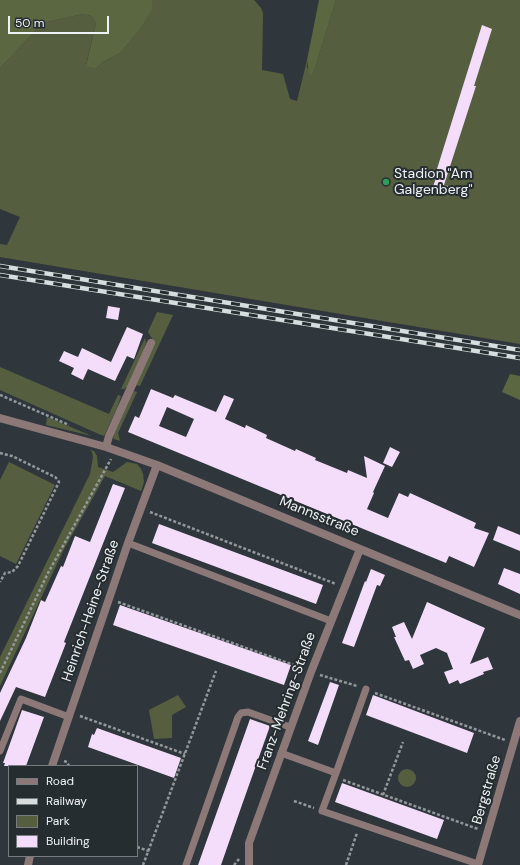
<!DOCTYPE html>
<meta charset="utf-8">
<style>
body{margin:0}
#map{position:relative;width:520px;height:865px;overflow:hidden;background:#30373c;font-family:"DM Sans",sans-serif}
canvas{display:block}
.legend{position:absolute;left:8px;top:765px;width:130px;height:92px;box-sizing:border-box;background:#262d31;border:1px solid #767c7f;margin:0;padding:5px 7px;list-style:none;font-size:12px;color:#eef2f5}
.legend li{display:flex;align-items:center;gap:8px;height:20px}
.legend b{width:20px;border:1px solid #767c7f}
.scale{position:absolute;left:8px;top:16px;width:101px;height:18px;box-sizing:border-box;border:2px solid #eef2f5;border-top:0;padding-left:5px;font-size:12px;line-height:14px;white-space:nowrap;color:#eef2f5;-webkit-text-stroke:3px #262d31;paint-order:stroke}
</style>
<div id="map">
<canvas width="520" height="865"></canvas>
<ul class="legend">
<li><b style="height:5px;background:#8d7878"></b>Road</li>
<li><b style="height:5px;background:#d7dcdf"></b>Railway</li>
<li><b style="height:11px;background:#555f40"></b>Park</li>
<li><b style="height:11px;background:#f3ddfb"></b>Building</li>
</ul>
<div class="scale">50 m</div>
</div>
<script>
const c = document.querySelector('canvas').getContext('2d');
c.lineJoin = 'round';
function fillPath(path, color) { c.fillStyle = color; c.fill(path, 'evenodd'); }
const shape = rows => new Path2D(rows.map(r => 'M' + r).join(''));
function strokePath(path, color, width, dash) { c.strokeStyle = color; c.lineWidth = width; c.lineCap = dash ? 'butt' : 'round'; c.setLineDash(dash || []); c.stroke(path); }
function drawText(font, color, halo, rows, align = 'center') {
  c.font = font + ' "DM Sans",sans-serif'; c.lineWidth = 4; c.setLineDash([]); c.textBaseline = 'middle'; c.strokeStyle = halo; c.fillStyle = color; for (const [text, x, y, turn = 0] of rows) {
    c.save(); c.translate(x, y); c.rotate((+turn || 0) * Math.PI / 180); c.textAlign = isNaN(turn) ? turn : align; if (halo) c.strokeText(text, 0, 0); c.fillText(text, 0, 0); c.restore();
  }
}
fillPath(shape([
 [152,0,254,0,261,8,263,13,262,70,283,74,290,99,297,101,307,60,307,67,313,75,336,0,520,0,520,344,0,257,0,244,7,245,20,217,0,209,0,68,43,23,83,14,91,16,96,23,86,65,96,69,103,62,120,53,140,30,151,9],
 [157,312,173,315,140,386,135,385,153,340,148,332],
 [145,338,146,342,144,349,128,386,124,389,121,389],
 [0,367,109,414,118,395,121,396,117,408,104,436,101,435,0,390],
 [134,391,137,392,118,433,120,441,114,439,113,437,130,399],
 [47,417,92,436,46,425],
 [90,450,94,451,97,456,98,467,113,472,127,462,137,464,141,469,143,474,144,482,141,491,105,476,63,551,0,686,0,657,90,474,93,457,92,452],
 [9,462,55,485,16,564,0,556,0,480],
 [178,695,186,707,172,715,172,738,154,739,149,710],
 '398 778a9 9 0 1 1 18 0a9 9 0 1 1-18 0Z'
]), '#555f40');
fillPath(shape([
 [0,0,152,0,152,9,140,30,120,53,103,62,96,69,86,66,96,23,91,16,83,14,43,23,0,68],
 [319,0,336,0,313,75,309,73,307,60],
 [510,374,520,376,520,400,502,392]
]), '#5b6741');
fillPath(shape([
 [482,25,492,29,474,86,476,86,444,185,448,186,444,196,431,192,439,170,437,169],
 [108,306,120,308,118,320,106,318],
 [127,327,143,334,134,359,127,356,115,381,88,369,83,380,71,374,74,368,59,361,64,351,78,357,82,348,111,362],
 [151,389,173,398,175,395,216,412,224,395,234,399,225,419,245,428,246,425,267,435,266,438,295,451,296,449,316,458,315,460,347,473,348,470,367,478,364,456,385,466,373,492,374,493,367,509,388,518,399,493,408,497,410,493,476,523,474,528,489,533,474,567,449,556,446,563,128,432,135,416,139,418],
 [167,407,194,419,186,437,159,426],
 [390,447,400,452,392,467,383,463],
 [113,484,125,488,64,642,66,643,45,697,16,687,0,721,0,693,26,638,41,600,45,602,61,566,63,567,75,536,90,542],
 [159,524,323,585,316,604,152,543],
 [498,526,520,535,520,551,493,540],
 [504,568,520,574,520,594,498,584],
 [371,569,385,575,380,586,377,585,354,647,342,643,365,581,366,582],
 [427,602,485,628,470,664,488,657,493,669,483,672,484,674,460,684,458,680,449,684,444,672,453,669,447,653,436,648,420,655,424,664,413,669,409,660,405,661,394,637,396,637,392,627,404,622,412,639],
 [120,605,291,665,284,685,113,625],
 [330,682,339,685,318,745,308,741],
 [373,695,474,733,467,753,366,715],
 [22,710,44,717,26,766,4,766,5,763,3,763],
 [250,719,270,726,243,802,221,865,198,865],
 [97,728,181,758,174,778,88,747,92,734,94,735],
 [342,783,444,820,437,839,335,802]
]), '#f3ddfb');
strokePath(shape([
 [0,395,69,425],
 [0,453,12,456,55,477,58,480,59,482,18,566,12,572,5,573,0,582],
 [150,512,336,584],
 [118,602,302,668],
 [0,673,48,573,111,459],
 [320,675,357,686],
 [375,693,505,740],
 [80,716,185,754],
 [64,761,67,762,69,766],
 [343,780,478,829],
 [383,795,403,742],
 [294,801,314,808],
 [137,847,149,851],
 [143,865,216,671],
 [234,865,239,859],
 [346,865,357,833]
]), '#93989c', 2.5, [3, 2]);
strokePath(shape([
 [128,543,331,621],
 [0,751,21,699,69,717],
 [281,753,336,773,322,811,478,864],
 [336,773,366,689],
 [186,865,238,717,241,713,248,712,290,727]
]), '#8d7878', 7);
strokePath(shape([
 [0,418,106,447,157,465,520,615],
 [106,447,109,436,151,343],
 [52,766,128,543,157,465],
 [28,865,30,856],
 [249,865,249,843,311,672,360,549],
 [478,865,520,721]
]), '#8d7878', 8);
const rail = shape([
 [0,266,520,350],
 [0,275,520,358]
]);
strokePath(rail, '#d7dcdf', 4.5);
strokePath(rail, '#262d31', 3, [9]);
for (const [x, y, r, color] of [
 [386,182,4,"#2e9e5b"]
]) { const dot = new Path2D(); dot.arc(x, y, r, 0, 2 * Math.PI); c.fillStyle = color; c.fill(dot); strokePath(dot, '#262d31', 1.5); }
drawText('14px', '#eef2f5', '#262d31', [
 ["Stadion \"Am",394,174],
 ["Galgenberg\"",394,190]
], 'left');
drawText('14px', '#eef2f5', '#262d31', [
 ["Mannsstraße",319,517,22],
 ["Heinrich-Heine-Straße",91,611,-71],
 ["Franz-Mehring-Straße",287,701,-70],
 ["Bergstraße",487,790,-74]
]);
</script>
